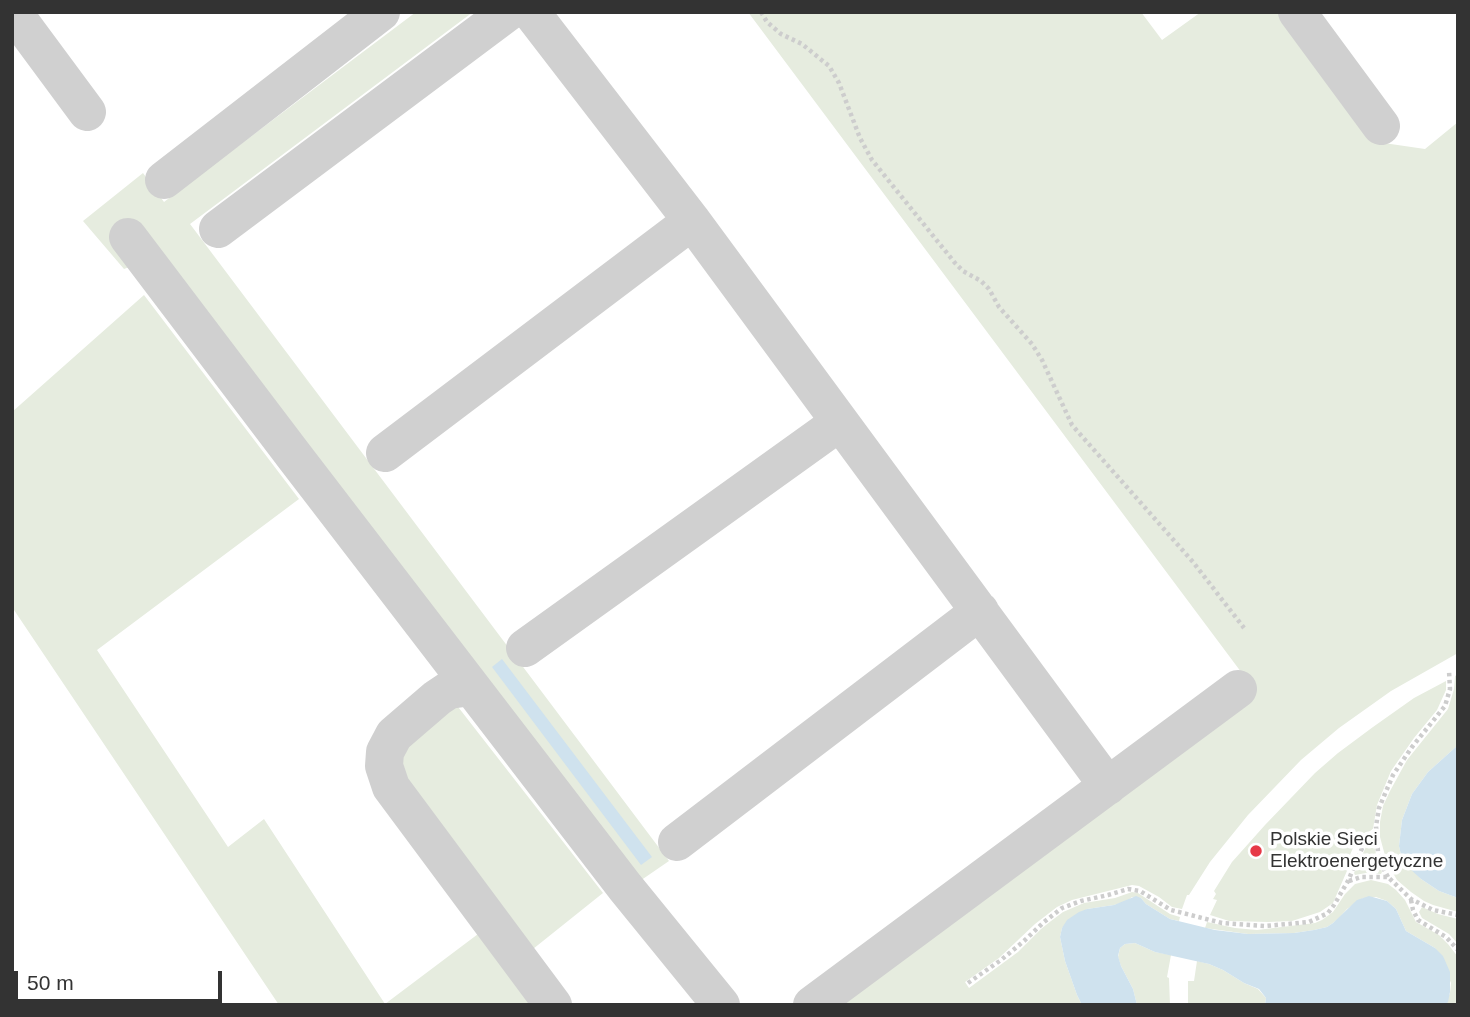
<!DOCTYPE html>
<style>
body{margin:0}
#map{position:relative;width:1470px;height:1017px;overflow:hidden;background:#fff;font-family:Arial,sans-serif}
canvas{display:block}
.frame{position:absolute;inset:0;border:14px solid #333;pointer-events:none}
.scale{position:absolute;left:14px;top:971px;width:208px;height:32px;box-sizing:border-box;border:4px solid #333;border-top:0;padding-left:9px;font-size:21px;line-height:24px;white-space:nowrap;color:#333;-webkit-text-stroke:5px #fff;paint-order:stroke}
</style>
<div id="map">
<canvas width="1470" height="1017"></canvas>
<div class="frame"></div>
<div class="scale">50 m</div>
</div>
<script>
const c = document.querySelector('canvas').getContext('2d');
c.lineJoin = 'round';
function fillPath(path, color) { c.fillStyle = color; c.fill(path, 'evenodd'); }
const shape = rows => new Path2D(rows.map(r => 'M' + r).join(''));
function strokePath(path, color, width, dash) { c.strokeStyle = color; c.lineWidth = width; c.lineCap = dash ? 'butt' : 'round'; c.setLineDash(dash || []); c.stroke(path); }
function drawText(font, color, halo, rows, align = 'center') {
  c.font = font + ' Arial,sans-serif'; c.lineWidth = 7; c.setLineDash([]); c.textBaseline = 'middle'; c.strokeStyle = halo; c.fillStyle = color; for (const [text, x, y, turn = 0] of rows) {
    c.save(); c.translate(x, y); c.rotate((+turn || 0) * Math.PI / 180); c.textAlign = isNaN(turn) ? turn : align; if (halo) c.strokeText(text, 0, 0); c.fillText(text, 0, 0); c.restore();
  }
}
fillPath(shape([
 [416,12,473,12,190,224,669,861,637,883,137,264,124,269,83,221,143,173,164,202],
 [748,12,1141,12,1162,40,1201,12,1279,12,1377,142,1425,149,1458,122,1458,653,1391,691,1339,728,1301,760,1248,815,1210,862,1189,895,1187,895,1182,909,1172,907,1159,897,1139,886,1132,885,1072,900,1057,907,1035,924,999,958,965,982,969,988,1018,952,1041,929,1051,921,1063,912,1084,903,1115,898,1132,892,1138,893,1170,914,1180,917,1179,921,1170,919,1146,904,1141,898,1132,897,1127,901,1114,905,1087,909,1062,928,1060,937,1065,961,1077,995,1082,1005,835,1005,1256,692],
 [144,295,299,499,97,650,228,847,264,819,385,1004,486,928,544,1005,279,1005,12,607,12,412],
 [1458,674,1458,745,1428,772,1412,794,1402,820,1399,846,1401,855,1421,879,1439,891,1458,898,1458,912,1433,905,1424,901,1411,892,1397,880,1387,863,1380,837,1380,822,1383,806,1390,791,1407,760,1448,709,1454,689,1455,676],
 [1446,681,1446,690,1437,710,1414,738,1391,771,1377,805,1373,829,1364,835,1359,844,1355,843,1350,855,1353,857,1333,903,1320,912,1292,921,1268,922,1229,921,1210,915,1217,900,1213,899,1216,894,1214,891,1232,862,1265,825,1315,773,1338,753,1373,727,1414,698],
 [455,703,603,893,528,953,402,789,400,744],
 [1370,838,1374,839,1376,855,1382,872,1381,874,1366,873,1355,875,1354,873],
 [1371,880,1388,884,1396,890,1405,900,1416,922,1439,935,1448,944,1458,957,1458,1005,1445,1005,1450,993,1451,983,1435,948,1406,931,1396,909,1387,901,1376,897,1363,898,1347,909,1339,918,1333,923,1327,927,1314,930,1294,933,1248,934,1205,928,1207,922,1235,928,1257,930,1315,923,1322,920,1333,912,1345,894,1355,884],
 [1422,907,1438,914,1458,919,1458,944,1449,934,1422,918,1419,912],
 [1135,943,1155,952,1171,955,1167,977,1169,978,1170,1005,1137,1005,1133,989,1121,966,1118,957,1120,948,1125,944],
 [1197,961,1209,964,1223,970,1244,983,1258,989,1266,998,1265,1005,1188,1005,1188,981,1194,981]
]), '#e6ecdf');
fillPath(shape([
 [502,659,652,857,641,865,492,667],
 [1458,745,1458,898,1439,891,1421,879,1408,867,1401,855,1399,846,1402,820,1412,794,1428,772],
 [1136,896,1141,898,1146,904,1170,919,1215,930,1248,934,1294,933,1314,930,1327,927,1333,923,1357,900,1369,896,1387,901,1396,909,1406,931,1435,948,1443,956,1450,972,1450,992,1448,1002,1445,1005,1265,1005,1266,998,1259,989,1244,983,1223,970,1209,964,1155,952,1135,943,1125,944,1120,948,1118,956,1121,966,1133,989,1137,1005,1082,1005,1077,995,1065,961,1060,937,1062,928,1067,920,1079,912,1087,909,1114,905]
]), '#cfe2ee');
strokePath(shape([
 [761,12,767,22,781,34,802,44,829,66,839,83,860,138,872,160,955,263,963,271,981,281,989,289,999,307,1032,344,1042,360,1072,425,1193,562,1244,628],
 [1388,877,1382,866,1378,852,1376,826,1379,808,1393,775,1412,747,1445,706,1450,689,1449,671],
 [1349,881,1361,877,1388,877,1411,899,1433,910,1458,915],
 [1411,900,1413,910,1418,920,1446,937,1458,950],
 [968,983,1001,960,1024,941,1044,922,1062,908,1081,901,1108,895,1128,889,1140,891,1171,910,1222,923,1265,926,1309,922,1328,913,1334,905,1348,881,1366,839,1368,837,1377,835]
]), '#cdcdcd', 4.5, [3.5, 3.5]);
strokePath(shape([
 [13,12,87,112],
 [531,12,692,221,1108,786],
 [1297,12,1381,126],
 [164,180,381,12],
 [218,229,508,12],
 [128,237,294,456,625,887,721,1005],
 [385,453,692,221],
 [525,648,840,422],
 [471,687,449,690,437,698,394,735,385,752,384,766,391,787,553,1005],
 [677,842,980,611],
 [812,1005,1238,689]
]), '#d0d0d0', 38);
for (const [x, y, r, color] of [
 [1256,851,7,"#e63946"]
]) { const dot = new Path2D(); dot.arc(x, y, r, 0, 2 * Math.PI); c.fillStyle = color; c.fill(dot); strokePath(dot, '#fff', 2.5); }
drawText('19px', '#333', '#fff', [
 ["Polskie Sieci",1270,840],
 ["Elektroenergetyczne",1270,862]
], 'left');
</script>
